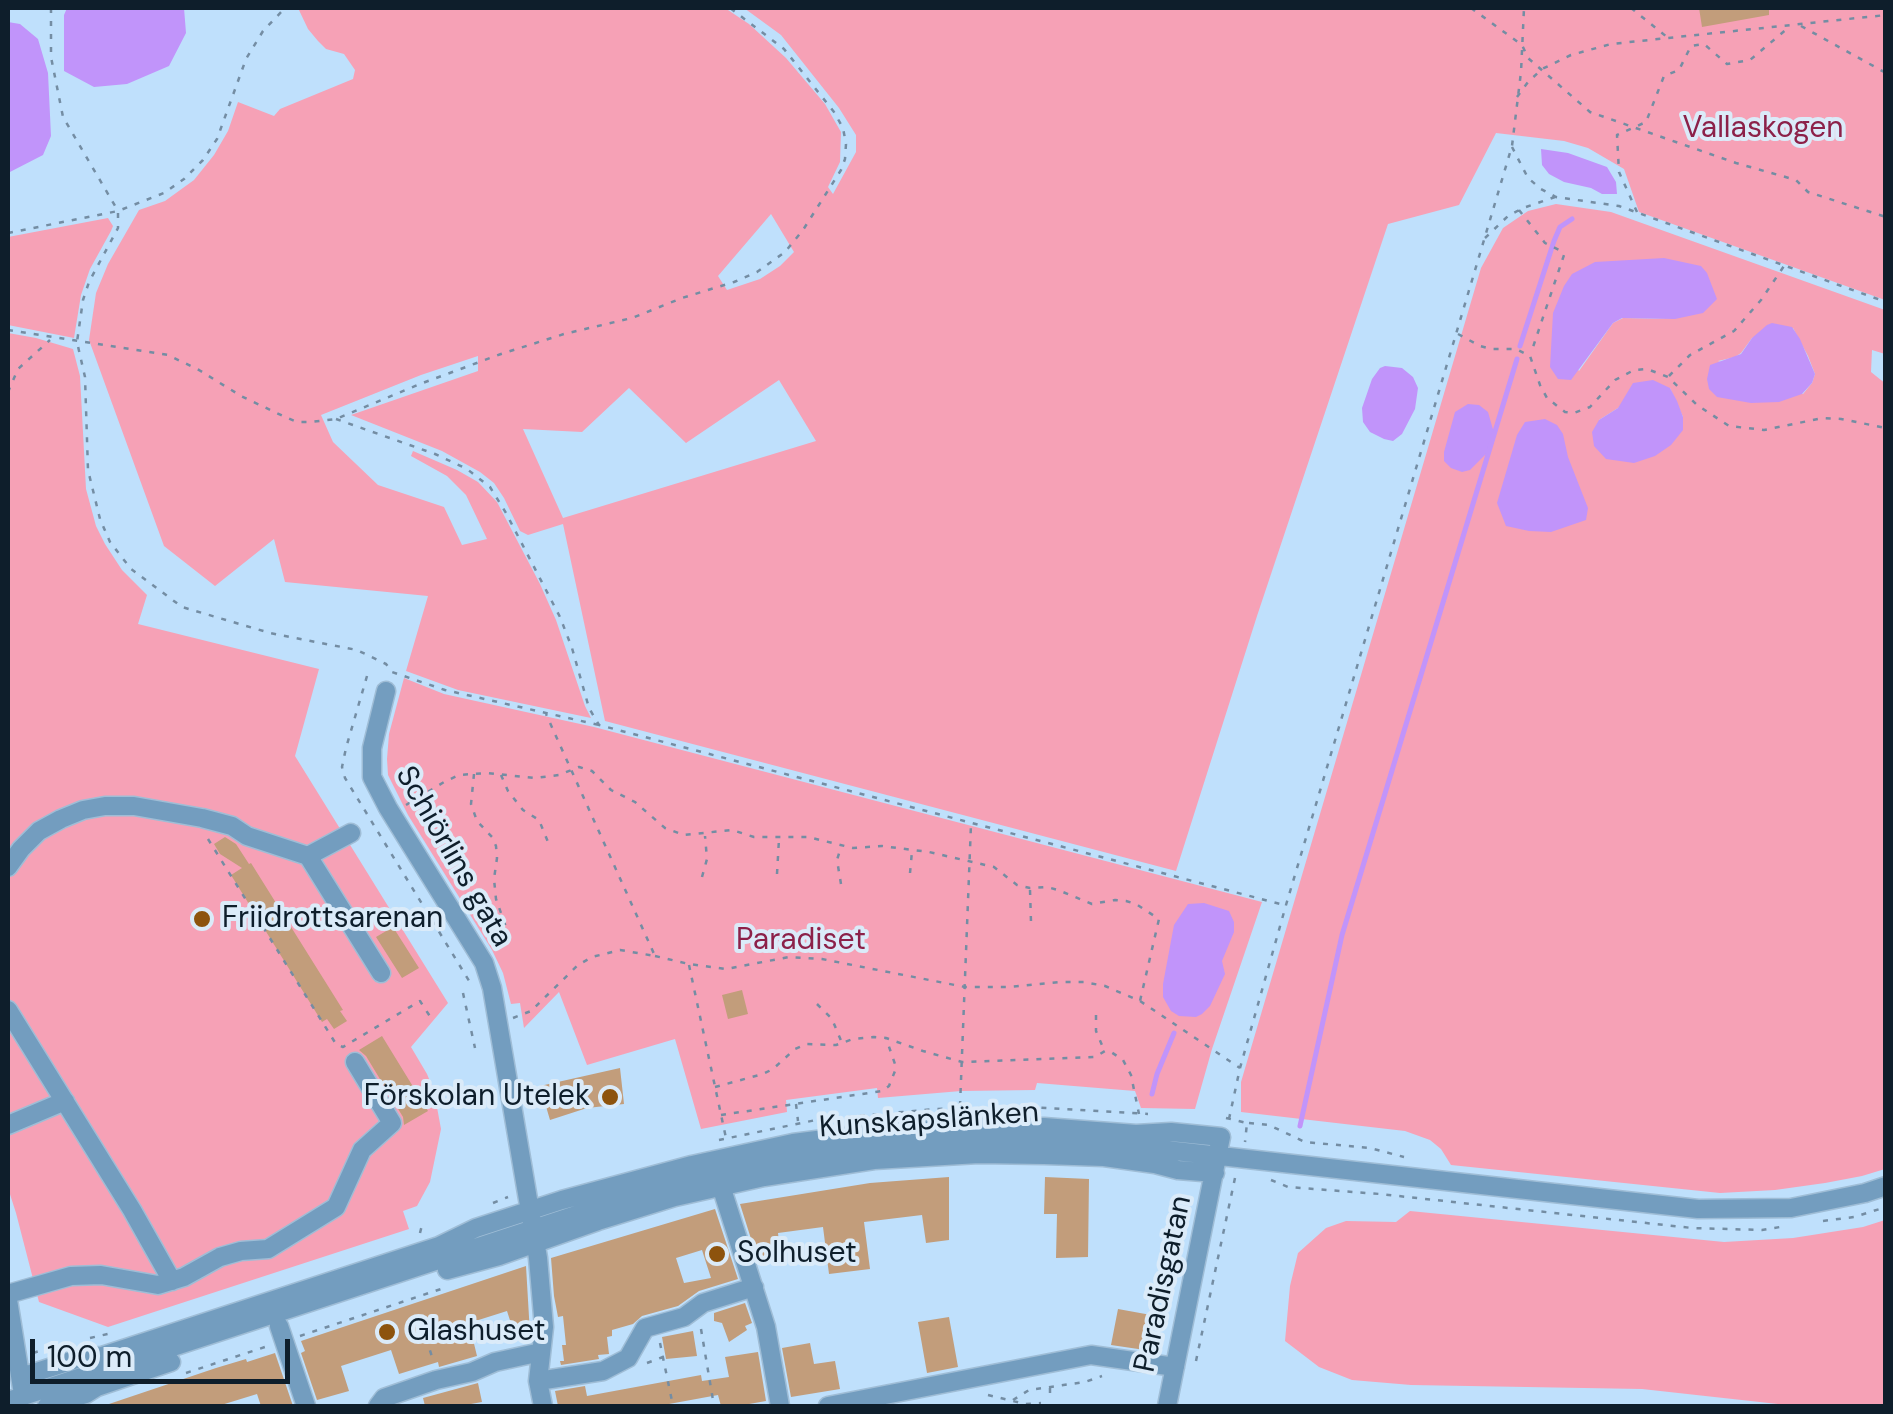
<!DOCTYPE html>
<meta charset="utf-8">
<style>
body{margin:0}
#map{position:relative;width:1893px;height:1414px;overflow:hidden;background:#bfe0fc;font-family:"DM Sans",sans-serif}
canvas{display:block}
.frame{position:absolute;inset:0;border:10px solid #0e1e2b;pointer-events:none}
.scale{position:absolute;left:30px;top:1339px;width:260px;height:45px;box-sizing:border-box;border:5px solid #0e1e2b;border-top:0;padding-left:12px;font-size:30px;line-height:35px;white-space:nowrap;color:#0e1e2b;-webkit-text-stroke:8px #dbebf9;paint-order:stroke}
</style>
<div id="map">
<canvas width="1893" height="1414"></canvas>
<div class="frame"></div>
<div class="scale">100 m</div>
</div>
<script>
const c = document.querySelector('canvas').getContext('2d');
c.lineJoin = 'round';
function fillPath(path, color) { c.fillStyle = color; c.fill(path, 'evenodd'); }
const shape = rows => new Path2D(rows.map(r => 'M' + r).join(''));
function strokePath(path, color, width, dash) { c.strokeStyle = color; c.lineWidth = width; c.lineCap = dash ? 'butt' : 'round'; c.setLineDash(dash || []); c.stroke(path); }
function drawText(font, color, halo, rows, align = 'center') {
  c.font = font + ' "DM Sans",sans-serif'; c.lineWidth = 8; c.setLineDash([]); c.textBaseline = 'middle'; c.strokeStyle = halo; c.fillStyle = color; for (const [text, x, y, turn = 0] of rows) {
    c.save(); c.translate(x, y); c.rotate((+turn || 0) * Math.PI / 180); c.textAlign = isNaN(turn) ? turn : align; if (halo) c.strokeText(text, 0, 0); c.fillText(text, 0, 0); c.restore();
  }
}
fillPath(shape([
 [298,8,725,8,749,24,786,58,825,104,841,132,840,162,828,187,833,194,856,152,856,135,839,108,781,35,744,8,1885,8,1885,300,1639,212,1624,169,1588,148,1564,141,1496,133,1459,205,1388,224,1257,616,1176,871,605,721,563,524,528,535,520,531,504,498,494,483,480,472,442,451,351,415,478,371,478,356,421,375,321,415,333,442,378,485,444,507,462,545,487,539,466,495,447,476,411,456,413,451,457,470,478,482,497,502,540,584,556,620,585,706,591,718,458,690,406,671,428,596,285,582,274,539,215,586,164,546,89,340,96,293,108,264,139,210,165,201,194,180,214,155,228,131,238,102,274,116,280,109,353,79,355,70,344,54,326,49,318,41,308,29],
 [771,214,794,252,780,266,760,279,727,290,718,276],
 [779,380,816,441,563,518,523,429,582,432,629,388,686,443],
 [1556,204,1611,212,1885,310,1885,354,1872,350,1871,372,1886,384,1885,1169,1862,1176,1825,1183,1775,1190,1720,1193,1451,1165,1441,1149,1430,1140,1405,1131,1241,1112,1241,1082,1481,268,1503,228,1528,211],
 [1553,313,1675,319,1623,318,1613,323,1579,371,1554,333],
 [1793,328,1808,356,1815,374,1812,383,1803,394,1718,361,1735,357,1741,353,1752,338],
 [1670,388,1683,417,1599,420,1618,408],
 [108,218,113,226,111,231,90,269,81,295,74,338,8,325,8,237],
 [8,333,36,338,73,349,80,376,86,489,96,526,105,544,122,570,147,595,138,624,319,669,295,756,448,1003,411,1047,427,1074,434,1091,441,1129,430,1182,417,1206,403,1211,409,1229,108,1327,39,1302,16,1213,8,1188],
 [404,678,444,694,594,727,1262,902,1212,1049,1195,1109,1141,1108,1135,1091,1037,1083,1035,1090,961,1091,878,1098,877,1088,786,1100,787,1112,701,1129,675,1039,587,1065,559,992,524,1028,520,1003,511,1004,503,973,492,950,408,815,388,775,387,759,389,734],
 [1410,1211,1724,1242,1793,1238,1863,1227,1885,1220,1885,1406,1796,1406,1642,1389,1411,1385,1352,1380,1319,1367,1285,1341,1290,1286,1298,1253,1326,1228,1346,1221,1396,1222]
]), '#f6a1b6');
fillPath(shape([
 [67,8,184,8,186,33,169,66,127,84,94,87,64,71,64,15],
 [8,22,20,24,38,39,48,73,51,136,43,155,8,173],
 [1541,149,1568,153,1607,167,1616,182,1617,194,1602,194,1591,188,1564,182,1549,174,1542,165],
 [1664,258,1701,266,1707,273,1717,299,1703,313,1675,319,1622,318,1613,323,1571,380,1558,379,1550,367,1553,313,1564,286,1572,274,1595,262],
 [1772,323,1792,327,1800,339,1815,374,1812,383,1802,394,1779,402,1751,403,1717,397,1709,389,1707,379,1710,365,1741,354,1752,338,1767,325],
 [1385,366,1402,368,1413,377,1418,388,1415,409,1402,434,1393,441,1384,439,1370,432,1363,422,1362,408,1372,379,1380,368],
 [1653,380,1670,388,1677,401,1683,417,1683,430,1671,445,1655,456,1634,463,1606,459,1594,446,1592,432,1599,420,1618,408,1633,383],
 [1468,404,1479,405,1488,412,1494,433,1489,451,1470,470,1462,472,1451,468,1444,461,1444,452,1455,412],
 [1545,419,1557,425,1563,434,1568,457,1588,508,1586,520,1551,532,1529,531,1506,526,1497,503,1517,435,1525,422],
 [1204,903,1229,911,1234,922,1234,932,1222,961,1225,974,1210,1006,1202,1014,1196,1017,1179,1016,1171,1011,1163,997,1163,984,1174,925,1188,904]
]), '#c194fa');
strokePath(shape([
 [1520,346,1554,241,1560,227,1572,219],
 [1152,1094,1157,1074,1174,1033],
 [1300,1126,1342,935,1517,359]
]), '#c194fa', 5);
fillPath(shape([
 [1699,8,1769,8,1769,15,1702,27],
 [225,837,236,844,249,864,251,863,343,1010,340,1011,347,1021,334,1029,327,1019,322,1022,231,875,242,868,220,854,214,844],
 [393,927,419,968,402,978,376,937],
 [742,990,748,1014,728,1019,722,995],
 [382,1036,428,1111,404,1125,403,1117,366,1056,359,1050],
 [620,1068,624,1104,587,1108,550,1120,540,1086],
 [949,1177,949,1240,926,1243,922,1215,864,1222,870,1269,829,1274,823,1227,778,1233,781,1261,759,1264,740,1204,870,1183],
 [1045,1177,1089,1179,1088,1257,1056,1258,1057,1214,1044,1214],
 [715,1209,738,1279,699,1291,678,1306,642,1316,633,1324,612,1330,612,1336,607,1337,609,1354,598,1355,599,1359,561,1365,560,1361,564,1361,562,1345,566,1345,563,1316,558,1317,554,1296,551,1258],
 [702,1250,711,1278,684,1283,676,1258],
 [526,1266,530,1334,515,1336,507,1311,469,1323,477,1356,439,1367,438,1362,399,1374,391,1350,341,1366,349,1391,317,1400,301,1353,305,1351,301,1341],
 [745,1303,752,1323,745,1326,747,1330,729,1342,722,1323,714,1321,714,1313],
 [1118,1309,1151,1315,1145,1350,1111,1345],
 [949,1317,958,1367,927,1373,918,1322],
 [693,1331,697,1356,666,1359,662,1337],
 [810,1343,814,1364,835,1361,840,1389,791,1397,782,1348],
 [758,1352,766,1401,738,1406,721,1406,718,1395,669,1404,670,1406,558,1406,555,1391,585,1386,587,1396,701,1375,702,1381,729,1377,725,1357],
 [275,1353,293,1406,261,1406,257,1394,218,1406,110,1406,109,1404,216,1368,246,1359,247,1362],
 [478,1383,482,1402,460,1406,425,1406,423,1398]
]), '#c29d7b');
const minor = shape([
 [386,691,372,748,372,777,388,808,484,963,492,988,538,1258,544,1327,538,1381,543,1406],
 [308,856,351,833],
 [8,867,21,849,39,831,61,819,83,810,105,806,134,806,202,818,232,826,247,836,308,856,381,973],
 [8,1010,132,1210,172,1281],
 [8,1125,65,1101],
 [721,1186,766,1327,780,1406],
 [447,1270,499,1256,598,1221,675,1197,764,1177,874,1160,979,1154,1044,1155,1104,1157,1155,1164,1178,1170,1215,1173],
 [8,1294,71,1276,101,1275,158,1285,184,1277,220,1257,241,1251,268,1249,336,1207,362,1150,392,1123,355,1062],
 [8,1300,22,1388],
 [279,1326,306,1406],
 [21,1377,80,1358,102,1356,439,1246,476,1228,562,1200,692,1165,793,1143,856,1135,980,1127,1044,1127,1136,1134,1171,1132,1221,1137,1167,1406],
 [538,1381,603,1371,628,1358,645,1328,684,1317,703,1303,754,1287],
 [8,1401,640,1194,745,1167,858,1149,978,1140,1045,1140,1103,1143,1698,1209,1791,1208,1865,1193,1886,1186],
 [47,1406,86,1394,97,1387,171,1362],
 [378,1406,384,1398,436,1380,472,1372,495,1362,541,1352],
 [828,1406,1091,1355,1175,1367]
]);
strokePath(minor, '#9fbdd6', 21);
strokePath(shape([
 [51,8,51,57,63,117,118,211,118,228,89,282,83,300,77,342,85,377,88,470,100,519,110,542,131,569,182,607,270,633,357,650,386,664,392,672,445,690,599,725],
 [1471,8,1522,45,1528,58,1590,112,1736,163,1796,180,1808,192,1886,217],
 [1631,8,1667,37],
 [1801,26,1886,73],
 [1517,97,1528,82,1542,69,1571,55,1611,44,1886,15],
 [1512,147,1528,178,1541,189,1556,197,1619,206,1886,302],
 [1519,210,1545,243,1561,251,1564,255,1531,353],
 [1637,212,1619,172,1617,135,1646,122,1664,76,1679,70,1691,46,1704,44,1727,64,1750,60,1788,28],
 [8,233,118,211,164,193,184,179,203,160,217,139,246,59,263,31,285,8],
 [1485,238,1508,216,1523,208,1555,197],
 [8,330,168,355,199,370,241,396,285,417,297,422,311,422,336,419,420,384,501,354,564,334,632,318,682,298,734,282,757,272,785,252,803,230,841,170,845,159,846,144,843,128,834,112,784,49,730,8],
 [1458,334,1480,346,1492,349,1516,349,1530,356,1540,385,1547,398,1565,412,1574,413,1590,407,1615,380,1634,370,1647,369,1668,377,1697,405,1729,426,1764,430,1823,418,1841,419,1886,428],
 [1669,376,1690,355,1734,331,1761,300,1784,266],
 [8,392,18,369,50,340],
 [336,419,435,454,467,469,490,487,506,513,560,617,572,648,589,708,599,725,1284,905],
 [367,676,346,748,342,767,345,778,471,984],
 [474,774,471,804,477,821,492,837,496,846,497,858,494,879,496,899,506,927],
 [501,775,508,791,523,810,539,820,548,842],
 [406,805,444,782,459,775,487,773,535,778,559,775,579,767,592,771,611,790,635,802,665,828,684,835,732,830,754,837,808,837,853,848,882,846,929,852,994,867,1017,885,1030,888,1047,887,1058,890,1092,904,1115,900,1126,901,1136,904,1159,919,1140,1001],
 [208,839,336,1044,343,1047,420,1001,433,1021],
 [910,873,912,851],
 [777,874,779,839],
 [702,877,707,859,705,836],
 [841,884,837,860,841,847],
 [1030,890,1031,922],
 [655,956,689,964,726,969,789,957,822,959,965,987,1009,987,1059,982,1084,982,1105,986,1140,1001,1240,1068],
 [689,965,726,1138],
 [463,993,475,1048],
 [817,1004,832,1019,842,1043],
 [1096,1015,1096,1031,1104,1050],
 [513,1018,531,1011,578,965,592,957,620,950,655,956,546,714],
 [715,1087,763,1074,773,1069,795,1049,807,1044,836,1045,853,1039,874,1037,886,1038,923,1051,962,1062,1095,1057,1105,1051,1111,1052,1123,1060,1131,1075,1139,1114],
 [796,1104,798,1121],
 [960,1106,971,824],
 [721,1115,882,1091,889,1086,895,1071,895,1064,886,1038],
 [1226,1118,1247,1123,1245,1142],
 [1229,1119,1240,1068,1286,905,1512,146,1521,72,1524,8],
 [1249,1123,1269,1125,1305,1142,1370,1148,1404,1157],
 [719,1140,816,1120,935,1109,1030,1107,1148,1114],
 [1271,1180,1288,1187,1380,1194,1692,1228,1762,1230,1780,1227],
 [493,1203,508,1197],
 [1823,1221,1854,1217,1886,1207],
 [420,1233,422,1225],
 [701,1329,714,1406],
 [300,1336,444,1288],
 [90,1338,112,1333],
 [426,1338,433,1360],
 [660,1343,673,1406],
 [33,1353,58,1345],
 [1196,1361,1235,1178],
 [647,1363,663,1357],
 [186,1373,268,1346],
 [1050,1388,1050,1400],
 [988,1395,1025,1404,1041,1403],
 [1013,1400,1029,1390,1085,1382,1102,1376]
]), '#748da3', 2.5, [5, 8]);
strokePath(minor, '#739dbf', 18);
for (const [x, y, r, color] of [
 [202,919,10,"#8d530d"],
 [610,1097,10,"#8d530d"],
 [717,1254,10,"#8d530d"],
 [387,1332,10,"#8d530d"]
]) { const dot = new Path2D(); dot.arc(x, y, r, 0, 2 * Math.PI); c.fillStyle = color; c.fill(dot); strokePath(dot, '#dbebf9', 4); }
drawText('30px', '#8c2149', '#dbebf9', [
 ["Vallaskogen",1763,129],
 ["Paradiset",801,941]
]);
drawText('30px', '#0e1e2b', '#dbebf9', [
 ["Schiörlins gata",453,857,60],
 ["Kunskapslänken",929,1121,-4],
 ["Paradisgatan",1164,1284,-78]
]);
drawText('30px', '#0e1e2b', '#dbebf9', [
 ["Friidrottsarenan",222,919],
 ["Förskolan Utelek",590,1097,"right"],
 ["Solhuset",737,1254],
 ["Glashuset",407,1332]
], 'left');
</script>
